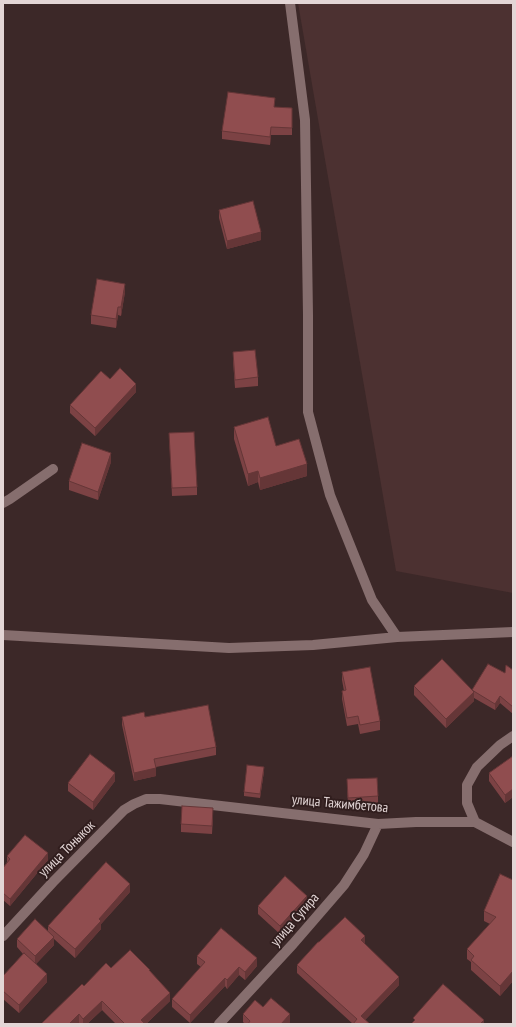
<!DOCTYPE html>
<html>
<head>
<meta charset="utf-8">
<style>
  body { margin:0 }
  #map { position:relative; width:516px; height:1027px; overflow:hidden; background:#3c2828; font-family:"PT Sans Narrow",sans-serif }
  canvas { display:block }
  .frame { position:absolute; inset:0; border:4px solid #e3d6d6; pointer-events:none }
</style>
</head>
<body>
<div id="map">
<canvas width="516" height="1027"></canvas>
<div class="frame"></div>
</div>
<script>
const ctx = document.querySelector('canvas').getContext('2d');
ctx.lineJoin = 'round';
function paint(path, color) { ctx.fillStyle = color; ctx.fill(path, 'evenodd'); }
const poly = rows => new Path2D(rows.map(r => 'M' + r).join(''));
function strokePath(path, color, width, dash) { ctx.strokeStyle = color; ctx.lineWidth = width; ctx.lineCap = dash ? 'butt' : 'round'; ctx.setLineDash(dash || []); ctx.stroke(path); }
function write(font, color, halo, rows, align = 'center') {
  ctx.font = font + ' "PT Sans Narrow",sans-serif'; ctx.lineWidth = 4; ctx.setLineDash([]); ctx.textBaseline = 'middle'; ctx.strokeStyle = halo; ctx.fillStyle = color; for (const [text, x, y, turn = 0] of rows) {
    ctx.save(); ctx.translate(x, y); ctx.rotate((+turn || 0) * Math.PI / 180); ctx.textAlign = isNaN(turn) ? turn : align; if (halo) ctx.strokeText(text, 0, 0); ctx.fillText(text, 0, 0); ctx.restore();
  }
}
paint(poly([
  [298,3,513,3,513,593,396,571]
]), '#4c3131');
strokePath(poly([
  [290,3,305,120,308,315,308,412,330,495,372,600,397,637],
  [3,503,10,499,53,469],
  [3,635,229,648,313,645,397,637,513,632],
  [475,822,467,803,467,785,477,767,500,745,513,736],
  [3,936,53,882,124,810,134,804,146,799,160,799,378,824,416,822,475,822,513,842],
  [219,1024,293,944,344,885,364,854,378,824]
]), '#866e6e', 10);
paint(poly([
  [275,107,292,108,292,135,271,135,270,145,222,139,222,131],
  [219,210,261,240,227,249,219,218],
  [125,292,121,316,118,315,116,328,91,324,91,315],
  [233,352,258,377,258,386,235,388,233,360],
  [110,379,136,392,95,436,70,413,70,405],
  [234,427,276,446,307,476,260,490,258,482,248,486,234,439],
  [169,433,197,487,197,495,172,496],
  [111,462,98,500,69,490,69,481],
  [513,670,513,714,500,703,495,710,474,698,474,701,446,728,414,695,414,686,472,691,505,673],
  [342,672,380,721,380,730,360,734,358,724,347,726,342,699,342,691,344,691,342,680],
  [122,717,145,717,216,747,216,755,156,767,156,776,134,781,122,725],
  [513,756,513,797,505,803,489,781,489,773],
  [264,771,260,798,244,796,244,792],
  [347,779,378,796,378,805,348,806],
  [115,781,93,810,68,791,68,783],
  [213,816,212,834,181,832,181,824],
  [7,856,48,860,10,906,3,900,3,868,7,862],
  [513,880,513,981,500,996,471,970,471,962,467,959,467,949,490,924,484,921,484,911],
  [130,892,101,924,101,929,75,958,54,939,54,945,36,964,47,982,19,1013,3,999,3,976,23,954,17,947,17,939,48,932,48,926],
  [307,904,280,934,258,914,258,906],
  [319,942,365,944,399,985,365,1020,353,1024,297,973,297,965],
  [197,956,257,966,245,980,239,975,227,989,225,986,190,1023,172,1007,172,999,201,967,197,964],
  [111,968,150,971,170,1001,146,1024,116,1024,102,1010,87,1024,80,1024,79,1023,41,1024,84,986],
  [263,1007,290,1022,288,1024,245,1024,243,1022,243,1014]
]), '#7c4244');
paint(poly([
  [271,127,271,135,270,145,270,137],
  [261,232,261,240,227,249,227,241],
  [125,284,125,292,121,316,121,307],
  [118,307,118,315,116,328,116,319],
  [136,384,136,392,95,436,95,428],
  [111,453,111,462,98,500,98,492],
  [307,464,307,476,260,490,260,478],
  [258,471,258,482,248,486,248,474],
  [474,692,474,701,446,728,446,719],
  [500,696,500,703,495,710,495,704],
  [264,767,264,771,260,798,260,794],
  [156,768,156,776,134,781,134,773],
  [115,773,115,781,93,810,93,802],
  [513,789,513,797,505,803,505,795],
  [48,853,48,860,10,906,10,899],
  [130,884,130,892,101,924,101,929,75,958,75,949,99,919],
  [307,896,307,904,280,934,280,926],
  [365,936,365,944,361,940],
  [54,937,54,945,35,965,35,956],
  [257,958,257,966,245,980,245,972],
  [239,967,239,975,227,989,227,980],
  [513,971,513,981,500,996,500,986],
  [47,974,47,982,19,1013,19,1005],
  [399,977,399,985,361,1024,361,1016],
  [225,978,225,986,190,1023,190,1015],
  [170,993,170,1001,146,1024,141,1024,141,1020],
  [102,1001,102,1010,87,1024,83,1024,83,1019],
  [79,1014,79,1023,78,1024,69,1024],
  [290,1014,290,1022,288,1024,281,1024],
  [484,1020,484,1024,480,1024]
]), '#653637');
const building = poly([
  [228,92,275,98,274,107,292,108,292,128,271,127,270,137,222,131,228,92],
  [253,201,261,232,227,241,219,210,253,201],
  [97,279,125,284,121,307,118,307,116,319,91,315,97,279],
  [255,350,258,377,235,380,233,352,255,350],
  [120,368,136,384,95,428,70,405,101,371,110,379,120,368],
  [268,417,276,446,299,439,307,464,260,478,258,471,248,474,234,427,268,417],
  [194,432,197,487,172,488,169,433,194,432],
  [82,443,111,453,98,492,69,481,82,443],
  [442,659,474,692,446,719,414,686,442,659],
  [488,664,505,673,506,665,513,670,513,707,500,696,495,704,472,690,488,664],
  [370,667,380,721,360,725,358,716,347,718,342,691,346,690,342,672,370,667],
  [208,705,216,747,154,759,156,768,134,773,122,717,144,712,145,717,208,705],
  [90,754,115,773,93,802,68,783,90,754],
  [513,756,513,789,505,795,489,773,513,756],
  [247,765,264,767,260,794,244,792,247,765],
  [377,778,378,796,348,798,347,779,377,778],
  [182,806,213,808,212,826,181,824,182,806],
  [25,835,48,853,10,899,3,893,3,868,10,859,7,856,25,835],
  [106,862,130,884,99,919,101,921,75,949,48,926,106,862],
  [500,874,513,880,513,971,500,986,471,960,474,956,467,949,496,917,484,911,500,874],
  [285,876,307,896,280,926,258,906,285,876],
  [345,917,365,936,361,940,399,977,361,1016,370,1024,353,1024,357,1019,297,965,318,942,319,942,345,917],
  [35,919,54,937,35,956,17,939,35,919],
  [221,928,257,958,245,972,239,967,227,980,225,978,190,1015,172,999,205,962,197,956,221,928],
  [130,950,150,970,149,970,170,993,141,1020,145,1024,125,1024,102,1001,83,1019,79,1014,69,1024,41,1024,82,984,84,986,106,963,111,968,130,950],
  [24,953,47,974,19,1005,3,991,3,976,24,953],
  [443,984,484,1020,480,1024,411,1024,415,1020,413,1018,443,984],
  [271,998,290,1014,281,1024,248,1024,250,1021,243,1014,255,1000,263,1007,271,998]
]);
paint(building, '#904d4f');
strokePath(building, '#653637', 1);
write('14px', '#e3d6d6', '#311e1e', [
  ["улица Тажимбетова",340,804,5],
  ["улица Тоныкок",67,849,-45],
  ["улица Сугира",295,920,-49]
]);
</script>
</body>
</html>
